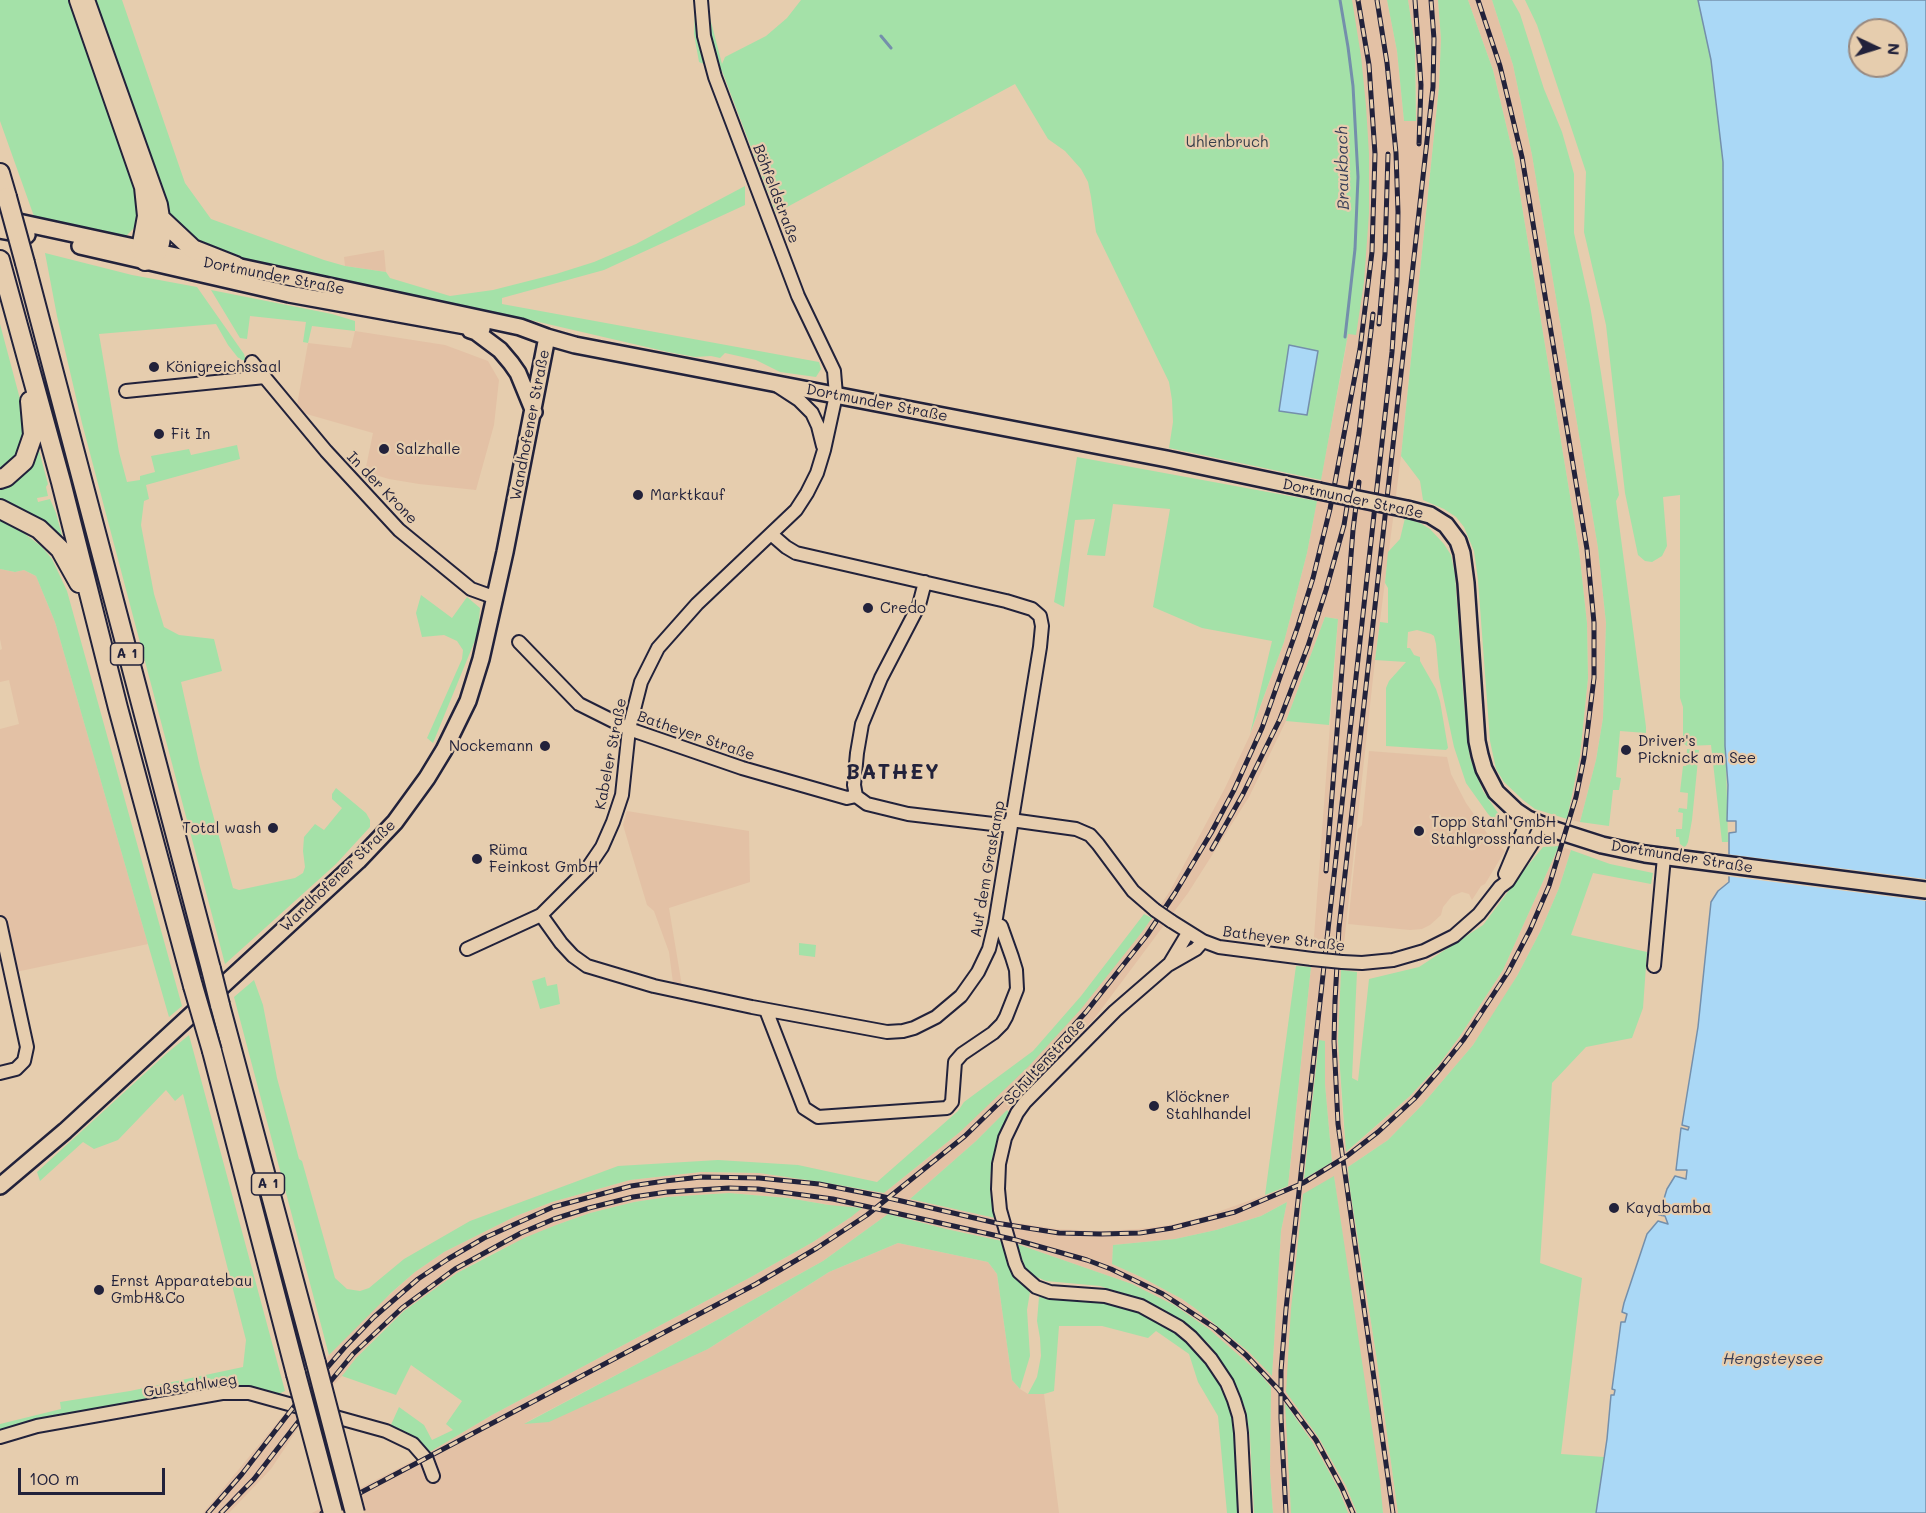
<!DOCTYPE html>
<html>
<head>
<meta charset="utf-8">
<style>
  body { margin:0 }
  #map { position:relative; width:1926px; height:1513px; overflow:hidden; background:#e6cdae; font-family:Mali,sans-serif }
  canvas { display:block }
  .north { position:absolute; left:1848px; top:18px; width:60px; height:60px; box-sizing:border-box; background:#e6cdae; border:2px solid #988980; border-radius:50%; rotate:94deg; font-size:16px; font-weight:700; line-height:24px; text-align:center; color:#22223b }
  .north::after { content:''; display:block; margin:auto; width:21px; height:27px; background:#22223b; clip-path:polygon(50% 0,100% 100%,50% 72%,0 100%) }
  .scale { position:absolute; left:18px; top:1468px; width:147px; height:27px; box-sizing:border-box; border:3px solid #22223b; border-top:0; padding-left:8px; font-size:18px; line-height:21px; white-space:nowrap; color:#22223b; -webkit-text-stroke:4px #e6cdae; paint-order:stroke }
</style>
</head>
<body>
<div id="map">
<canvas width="1926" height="1513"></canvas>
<div class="north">N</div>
<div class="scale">100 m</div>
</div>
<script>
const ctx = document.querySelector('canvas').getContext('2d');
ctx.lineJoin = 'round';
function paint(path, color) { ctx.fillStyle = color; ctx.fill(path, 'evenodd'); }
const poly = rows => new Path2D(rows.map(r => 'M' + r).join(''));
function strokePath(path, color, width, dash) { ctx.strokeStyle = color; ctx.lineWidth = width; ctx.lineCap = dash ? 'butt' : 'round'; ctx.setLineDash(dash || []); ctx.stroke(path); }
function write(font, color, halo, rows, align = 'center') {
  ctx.font = font + ' Mali,sans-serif'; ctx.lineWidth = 4.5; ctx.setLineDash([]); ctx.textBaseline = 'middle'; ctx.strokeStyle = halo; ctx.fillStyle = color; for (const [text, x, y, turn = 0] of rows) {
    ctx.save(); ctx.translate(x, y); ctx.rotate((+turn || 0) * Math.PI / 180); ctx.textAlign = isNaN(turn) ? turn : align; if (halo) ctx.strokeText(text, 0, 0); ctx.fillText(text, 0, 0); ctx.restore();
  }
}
paint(poly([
  [1347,0,1387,0,1397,51,1404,121,1416,120,1417,102,1415,45,1408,0,1438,0,1441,39,1439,87,1401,456,1375,660,1343,953,1313,950,1338,619,1325,617,1286,721,1249,797,1188,893,1094,1019,1041,1077,976,1141,910,1199,995,1218,1002,1241,946,1229,888,1214,823,1261,654,1355,525,1423,708,1349,829,1272,898,1243,988,1262,997,1274,1012,1380,1020,1389,1028,1394,1044,1394,1059,1513,357,1513,368,1504,350,1513,312,1513,428,1453,492,1415,751,1277,813,1242,851,1217,829,1205,788,1198,729,1193,667,1197,634,1202,590,1213,556,1225,490,1254,457,1273,404,1311,383,1330,356,1358,342,1376,315,1404,296,1399,329,1355,369,1313,415,1272,444,1252,516,1216,552,1202,630,1180,701,1172,759,1173,821,1182,884,1193,960,1132,1142,932,1170,891,1225,788,1250,735,1284,642,1307,553,1346,347,1356,272],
  [1468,0,1492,0,1513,65,1532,155,1598,548,1606,623,1603,718,1596,760,1580,822,1567,819,1580,756,1588,678,1587,623,1579,550,1514,158,1493,70],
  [384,250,386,272,345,266,344,257],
  [355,331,445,345,488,361,499,380,494,425,476,490,419,484,389,479,365,472,373,433,296,411,308,343,351,348],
  [0,569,15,572,24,570,36,576,55,622,148,944,11,973,0,923,0,729,19,724,9,680,0,682,0,650,2,649,0,639],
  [1369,751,1447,757,1451,774,1466,803,1487,833,1505,851,1485,884,1481,886,1472,900,1469,894,1462,892,1452,896,1443,907,1441,915,1430,925,1422,929,1410,930,1348,924,1358,829,1362,825],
  [627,811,749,831,750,882,669,908,682,986,673,983,669,952,654,911,647,905,623,825],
  [1559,846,1571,850,1559,888,1541,930,1517,976,1496,1011,1473,1045,1422,1105,1388,1140,1348,1167,1350,1189,1376,1354,1398,1513,1383,1513,1334,1177,1307,1419,1319,1438,1346,1486,1357,1513,1348,1513,1339,1490,1313,1443,1286,1404,1291,1513,1273,1513,1270,1472,1271,1387,1260,1374,1209,1329,1174,1305,1132,1284,1017,1244,1011,1222,1058,1229,1101,1231,1138,1229,1170,1225,1206,1216,1288,1187,1311,967,1341,970,1338,1041,1343,1124,1347,1152,1410,1096,1437,1067,1460,1036,1503,970],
  [1319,1041,1325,1041,1325,1084,1332,1161,1304,1178],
  [1287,1202,1281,1231,1272,1375,1249,1352,1196,1309,1182,1299,1141,1277,1112,1264,1113,1245,1175,1239,1216,1230,1261,1216],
  [289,1408,308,1413,271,1469,229,1513,203,1513]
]), '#e3c1a5');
paint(poly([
  [0,0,76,0,137,185,141,208,136,226,126,236,119,238,36,222,0,121],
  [88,0,122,0,185,183,211,219,324,260,345,266,386,272,390,278,450,296,493,290,556,274,594,262,636,244,745,186,745,205,604,270,502,298,502,304,819,362,821,369,816,377,780,372,756,360,725,353,720,358,711,356,695,357,668,352,526,319,506,318,376,286,338,281,305,274,208,250,167,215],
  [801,0,1352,0,1361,56,1366,106,1369,154,1369,213,1364,282,1356,335,1348,334,1321,480,1169,448,1173,422,1172,400,1169,382,1096,232,1091,197,1088,182,1081,169,1065,151,1048,139,1015,84,776,213,722,71,699,62,694,34,695,6,709,14,722,64,725,57,766,36,787,18],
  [1387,0,1408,0,1415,45,1416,121,1404,121,1397,51],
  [1438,0,1468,0,1493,70,1514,158,1579,550,1587,623,1588,678,1580,756,1567,819,1535,809,1523,800,1504,782,1496,769,1490,741,1478,580,1474,551,1464,527,1456,517,1444,509,1423,500,1420,481,1401,456,1439,87,1441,39],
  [1492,0,1512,0,1520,14,1544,89,1562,132,1574,174,1574,233,1590,305,1601,373,1619,495,1616,501,1646,727,1646,733,1620,731,1616,777,1621,778,1619,790,1613,790,1609,826,1580,822,1596,760,1603,718,1606,623,1598,548,1532,155,1513,65],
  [1525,0,1698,0,1705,24,1711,60,1723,162,1725,715,1728,842,1722,842,1711,745,1687,746,1683,743,1683,707,1680,698,1680,495,1663,497,1667,546,1662,556,1652,562,1645,561,1638,555,1625,493,1606,325,1584,232,1586,172,1537,25],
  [45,253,132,275,197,287,244,354,246,361,239,359,228,345,216,324,99,334,119,452,127,482,140,480,140,476,155,472,151,456,189,449,191,455,237,445,240,459,146,485,149,499,144,501,141,525,154,594,164,627,179,635,214,639,222,671,181,682,200,767,233,888,239,890,295,878,303,873,305,867,303,851,304,837,315,824,324,830,342,808,332,799,332,794,336,788,366,813,370,820,370,827,336,864,225,964,82,423,57,316],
  [211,290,332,314,355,321,355,331,312,326,308,343,303,342,306,322,250,316,247,339,240,338],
  [0,324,20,399,24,425,20,452,0,473],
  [38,447,48,484,46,487,48,496,37,498,38,502,50,499,56,513,64,543,0,504,0,485],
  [1077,457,1317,501,1307,553,1284,642,1250,734,1272,641,1202,628,1153,607,1170,509,1113,504,1105,556,1087,555,1095,519,1075,520,1064,607,1054,602],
  [1405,518,1420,523,1430,529,1444,544,1451,555,1455,575,1464,704,1470,758,1483,791,1498,813,1509,825,1507,825,1494,820,1488,814,1466,783,1454,747,1439,677,1436,644,1434,636,1431,634,1417,630,1408,632,1407,648,1410,648,1414,655,1420,657,1420,661,1436,689,1440,701,1448,748,1446,750,1386,746,1386,688,1389,681,1406,662,1375,660,1380,622,1388,623,1388,588,1385,583,1388,552,1400,539],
  [0,519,20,530,42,547,52,559,67,591,182,1006,169,1017,55,622,36,576,24,570,15,572,0,569],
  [421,595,452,618,467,597,480,608,478,633,433,743,427,738,462,659,463,650,457,641,444,635,422,637,416,613],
  [1325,617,1338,619,1329,725,1286,721],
  [1687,749,1699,750,1692,820,1688,842,1686,846,1684,847,1680,844,1679,837,1676,837,1676,829,1682,829,1683,813,1678,812,1679,808,1687,809,1688,793,1680,792,1683,766,1686,766],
  [1559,846,1503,970,1460,1036,1437,1067,1410,1096,1346,1152,1338,1041,1341,970,1357,972,1352,1078,1358,1081,1369,979,1419,967,1483,925,1525,869,1543,847],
  [1571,850,1610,864,1653,873,1651,884,1593,873,1571,935,1647,952,1643,1008,1632,1038,1586,1047,1552,1083,1540,1263,1582,1278,1561,1454,1604,1457,1596,1513,1398,1513,1376,1354,1350,1189,1348,1167,1388,1140,1422,1105,1473,1045,1517,976,1541,930,1559,888],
  [1144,914,1152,918,1142,932,1081,1009,1029,1066,960,1132,884,1193,821,1182,759,1173,701,1172,630,1180,584,1193,552,1202,516,1216,444,1252,415,1272,392,1292,329,1355,234,997,254,980,263,1005,277,1078,299,1159,302,1161,335,1278,347,1289,360,1291,369,1288,404,1259,470,1221,618,1166,718,1160,798,1165,877,1182,958,1111,964,1102,1033,1051,1081,996],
  [799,943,816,945,815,957,799,955],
  [1296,966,1311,967,1288,1186,1265,1195],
  [545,977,547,986,557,984,560,1004,540,1009,532,981],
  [189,1035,285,1391,276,1395,242,1388,0,1431,0,1424,61,1409,60,1402,130,1391,243,1367,246,1340,183,1094,175,1101,166,1090,118,1140,94,1149,83,1142,40,1181,37,1172,166,1054],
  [1319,1040,1325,1041,1325,1084,1332,1162,1304,1179],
  [1007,1110,1009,1112,999,1134,992,1160,990,1180,991,1200,995,1218,910,1199,976,1141],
  [1334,1176,1380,1481,1383,1513,1357,1513,1346,1486,1319,1438,1286,1392,1291,1309,1303,1194],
  [729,1193,788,1198,829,1205,862,1208,851,1217,813,1242,751,1277,492,1415,428,1453,390,1427,399,1407,424,1425,432,1440,453,1430,446,1424,462,1401,411,1365,396,1395,342,1376,356,1358,404,1311,457,1273,524,1238,556,1225,590,1213,634,1202,667,1197],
  [1287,1202,1281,1231,1272,1376,1249,1352,1196,1309,1182,1299,1141,1277,1112,1264,1113,1245,1175,1239,1216,1230,1261,1216],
  [888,1214,946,1229,1002,1241,1007,1262,1014,1274,1030,1292,1027,1310,1030,1356,1020,1389,1012,1380,997,1274,988,1262,898,1243,829,1272,708,1349,549,1422,524,1424,654,1355,823,1261],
  [1017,1244,1132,1284,1174,1305,1209,1329,1260,1374,1271,1387,1270,1472,1273,1513,1254,1513,1250,1437,1246,1411,1237,1386,1226,1368,1209,1344,1187,1324,1161,1308,1137,1298,1100,1286,1046,1281,1032,1275,1025,1267],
  [1039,1297,1105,1302,1137,1311,1175,1331,1200,1352,1222,1385,1234,1418,1237,1436,1240,1513,1227,1513,1218,1416,1198,1382,1189,1354,1156,1331,1148,1338,1102,1326,1059,1326,1054,1391,1044,1394,1028,1394,1037,1377,1041,1356,1040,1338,1037,1321],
  [1285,1403,1313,1443,1339,1490,1348,1513,1291,1513]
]), '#a4e1a8');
const water = poly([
  [1698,0,1926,0,1926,1513,1596,1513,1607,1439,1611,1395,1614,1395,1615,1390,1612,1389,1621,1322,1625,1322,1627,1314,1622,1312,1624,1303,1647,1234,1658,1221,1668,1224,1665,1216,1659,1215,1667,1189,1675,1176,1686,1179,1687,1170,1676,1170,1681,1128,1688,1130,1689,1127,1682,1125,1698,1027,1711,902,1718,891,1729,882,1729,833,1736,832,1736,821,1727,821,1728,785,1725,746,1723,162,1711,60,1698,0],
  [1860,30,1896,30,1896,66,1860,66,1860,30],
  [1289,345,1318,351,1307,415,1279,411,1289,345]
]);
paint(water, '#aad8f6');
strokePath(water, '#748fab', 1.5);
paint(poly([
  [1726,854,1926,879,1926,901,1726,876]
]), '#e6cdae');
strokePath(poly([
  [1340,0,1348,47,1353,86,1358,177,1355,249,1345,337],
  [881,36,891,48]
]), '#748fab', 3);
const minor = poly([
  [252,362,326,451,399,530,471,589,496,598],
  [776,385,799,400,812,413,818,426,823,446],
  [126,391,265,377],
  [519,642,579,704,629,729,742,768,847,798,856,796,867,804,908,814,1010,826],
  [856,796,854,785,857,753,862,724,881,678,919,605,925,582],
  [1011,820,1076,829,1090,835,1098,844,1133,891,1155,910],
  [1505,874,1528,819],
  [541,915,561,943,573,956,587,966,654,986,752,1007,887,1032,903,1031,914,1028,936,1017,961,996,978,972,989,949,995,924,1040,647,1042,626,1040,616,1032,609,1006,601,796,553,786,547,771,534],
  [1171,921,1203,941,1219,947,1312,959],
  [0,923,27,1047,24,1061,16,1069,0,1073],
  [1203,941,1196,949,1168,965,1115,1011,1025,1102,1017,1113,1005,1138,999,1164,998,1189,1000,1210,1015,1263,1019,1272,1036,1287,1050,1292,1105,1296,1141,1306,1179,1327,1191,1337,1211,1359,1227,1383,1234,1400,1239,1416,1241,1433,1245,1513],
  [467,949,541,915,587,869,602,847,613,822,622,795,629,729,641,682,658,648,697,604,796,510,807,493,817,473,824,450,836,395,834,371,798,296,715,77,704,36,701,0],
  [1342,962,1362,963,1393,960,1424,951,1454,936,1479,914,1500,887,1508,881,1533,842,1541,825],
  [1170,963,1188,933],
  [1654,966,1664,857],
  [766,1010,804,1108,818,1117,947,1108,952,1102,955,1062,962,1054,993,1033,1002,1024,1006,1017,1017,989,1016,970,1012,957,1001,926,995,924],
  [0,1437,37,1426,222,1393,249,1393,386,1431,413,1444,427,1460,433,1476]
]);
const major = poly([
  [0,218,157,252,214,264,236,266,520,327,547,337,575,345,1167,459,1319,491],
  [0,230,27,235],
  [80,246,289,294,482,329],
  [470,330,476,332,500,350,511,363,518,373,534,412],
  [1407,509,1430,515,1446,525,1458,541,1462,553,1466,583,1477,741,1480,755,1484,769,1496,792,1516,811,1528,819,1552,829,1602,845,1645,854,1926,890],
  [0,1186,65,1131,358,861,395,822,427,778,444,750,468,701,481,659,505,552,547,337]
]);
const highway = poly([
  [79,0,144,187,147,216,141,249,145,261,157,252,160,243,162,231,158,205,85,0],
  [0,173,7,197],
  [161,219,193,249,236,266],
  [0,260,61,482,118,708,193,986],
  [25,263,211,969],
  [0,479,6,477,24,461,33,435,30,401],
  [0,509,39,529,60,549,79,583],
  [220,1005,316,1363],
  [212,1051,296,1374]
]);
strokePath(minor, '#22223b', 16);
strokePath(major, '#22223b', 20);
strokePath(highway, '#22223b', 22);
strokePath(minor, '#e6cdae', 12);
strokePath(major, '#e6cdae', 15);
strokePath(highway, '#e6cdae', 18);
const rail = poly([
  [1415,0,1421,85,1419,144],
  [1379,324,1385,254,1388,154],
  [1212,849,1243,794,1280,719,1308,646,1326,590,1344,525,1359,433,1373,314],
  [1326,871,1353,530,1359,482],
  [208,1513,242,1474,299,1400,345,1347,374,1317,418,1279,448,1259,484,1238,553,1207,631,1186,665,1181,701,1177,759,1178,819,1184,880,1196,996,1223,1059,1233,1101,1234,1140,1233,1172,1228,1235,1212,1303,1183,1347,1156,1378,1132,1414,1099,1440,1069,1464,1039,1508,972,1530,930,1549,886,1576,797,1584,758,1594,678,1594,623,1587,549,1522,157,1500,66,1478,0],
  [221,1513,254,1479,312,1404,353,1354,402,1308,455,1269,521,1233,554,1219,589,1208,633,1197,667,1192,729,1188,758,1189,833,1199,1016,1240,1087,1260,1111,1269,1163,1294,1215,1328,1246,1355,1278,1389,1316,1440,1342,1488,1353,1513],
  [322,1513,756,1284,817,1248,867,1215,965,1136,1033,1070,1086,1012,1147,935,1175,893,1211,833,1234,790,1262,728,1298,626,1313,578,1330,509,1360,349,1372,252,1375,154,1369,65,1358,0],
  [1286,1513,1281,1418,1281,1371,1286,1309,1392,352,1397,280,1398,212,1396,153,1387,63,1377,0],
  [1393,1513,1338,1124,1334,1041,1335,1001,1339,928,1433,87,1434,39,1431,0]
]);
strokePath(rail, '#22223b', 5);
strokePath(rail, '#e6cdae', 3, [9]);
const minorBridge = poly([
  [1155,910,1171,921],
  [1312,959,1342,962]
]);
const majorBridge = poly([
  [1319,491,1407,509]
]);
const highwayBridge = poly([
  [7,197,25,263],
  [211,969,220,1005],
  [193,986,212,1051],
  [316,1363,355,1513],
  [296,1374,333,1513]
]);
strokePath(minorBridge, '#22223b', 16, []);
strokePath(majorBridge, '#22223b', 20, []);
strokePath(highwayBridge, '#22223b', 22, []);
strokePath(minorBridge, '#e6cdae', 12);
strokePath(majorBridge, '#e6cdae', 15);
strokePath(highwayBridge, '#e6cdae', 18);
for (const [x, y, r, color] of [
  [154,367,6,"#22223b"],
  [159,434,6,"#22223b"],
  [384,449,6,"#22223b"],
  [638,495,6,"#22223b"],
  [868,608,6,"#22223b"],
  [545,746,6,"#22223b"],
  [1626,750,6,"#22223b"],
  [273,828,6,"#22223b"],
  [1419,831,6,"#22223b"],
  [477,859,6,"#22223b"],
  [1154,1106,6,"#22223b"],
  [1614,1208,6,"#22223b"],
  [99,1290,6,"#22223b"]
]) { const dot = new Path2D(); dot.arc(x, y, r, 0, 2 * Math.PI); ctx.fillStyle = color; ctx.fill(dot); strokePath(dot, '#e6cdae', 2); }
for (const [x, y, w] of [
  [127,654,33],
  [268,1184,33]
]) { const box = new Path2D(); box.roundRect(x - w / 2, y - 11, w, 22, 4.5); ctx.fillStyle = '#e6cdae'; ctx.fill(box); strokePath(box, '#22223b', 1.5); }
write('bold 14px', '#22223b', null, [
  ["A 1",127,654],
  ["A 1",268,1184]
]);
write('15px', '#363f4b', '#e6cdae', [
  ["Uhlenbruch",1227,142]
]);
write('15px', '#22223b', '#e6cdae', [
  ["Böhfeldstraße",776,194,69],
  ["Dortmunder Straße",274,276,11],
  ["Dortmunder Straße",877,403,11],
  ["Wandhofener Straße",530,425,-79],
  ["In der Krone",382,488,46],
  ["Dortmunder Straße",1353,499,12],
  ["Batheyer Straße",696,736,19],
  ["Kabeler Straße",611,754,-79],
  ["Dortmunder Straße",1682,857,9],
  ["Auf dem Graskamp",988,869,-80],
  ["Wandhofener Straße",338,876,-44],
  ["Batheyer Straße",1284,939,7],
  ["Schultenstraße",1045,1062,-47],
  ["Gußstahlweg",190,1386,-8]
]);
write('15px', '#22223b', '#e6cdae', [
  ["Königreichssaal",166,367],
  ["Fit In",171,434],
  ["Salzhalle",396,449],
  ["Marktkauf",650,495],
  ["Credo",880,608],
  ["Driver's",1638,741],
  ["Picknick am See",1638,758],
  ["Nockemann",533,746,"right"],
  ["Topp Stahl GmbH",1431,822],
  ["Stahlgrosshandel",1431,839],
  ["Total wash",261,828,"right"],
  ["Rüma",489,850],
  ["Feinkost GmbH",489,867],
  ["Klöckner",1166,1097],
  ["Stahlhandel",1166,1114],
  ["Kayabamba",1626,1208],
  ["Ernst Apparatebau",111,1281],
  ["GmbH&Co",111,1298]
], 'left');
write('italic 16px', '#363d57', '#e6cdae', [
  ["Braukbach",1343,168,-91],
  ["Hengsteysee",1773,1359]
]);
ctx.letterSpacing = '1.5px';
write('bold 21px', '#22223b', '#e6cdae', [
  ["BATHEY",893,773]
]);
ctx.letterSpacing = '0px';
</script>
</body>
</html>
